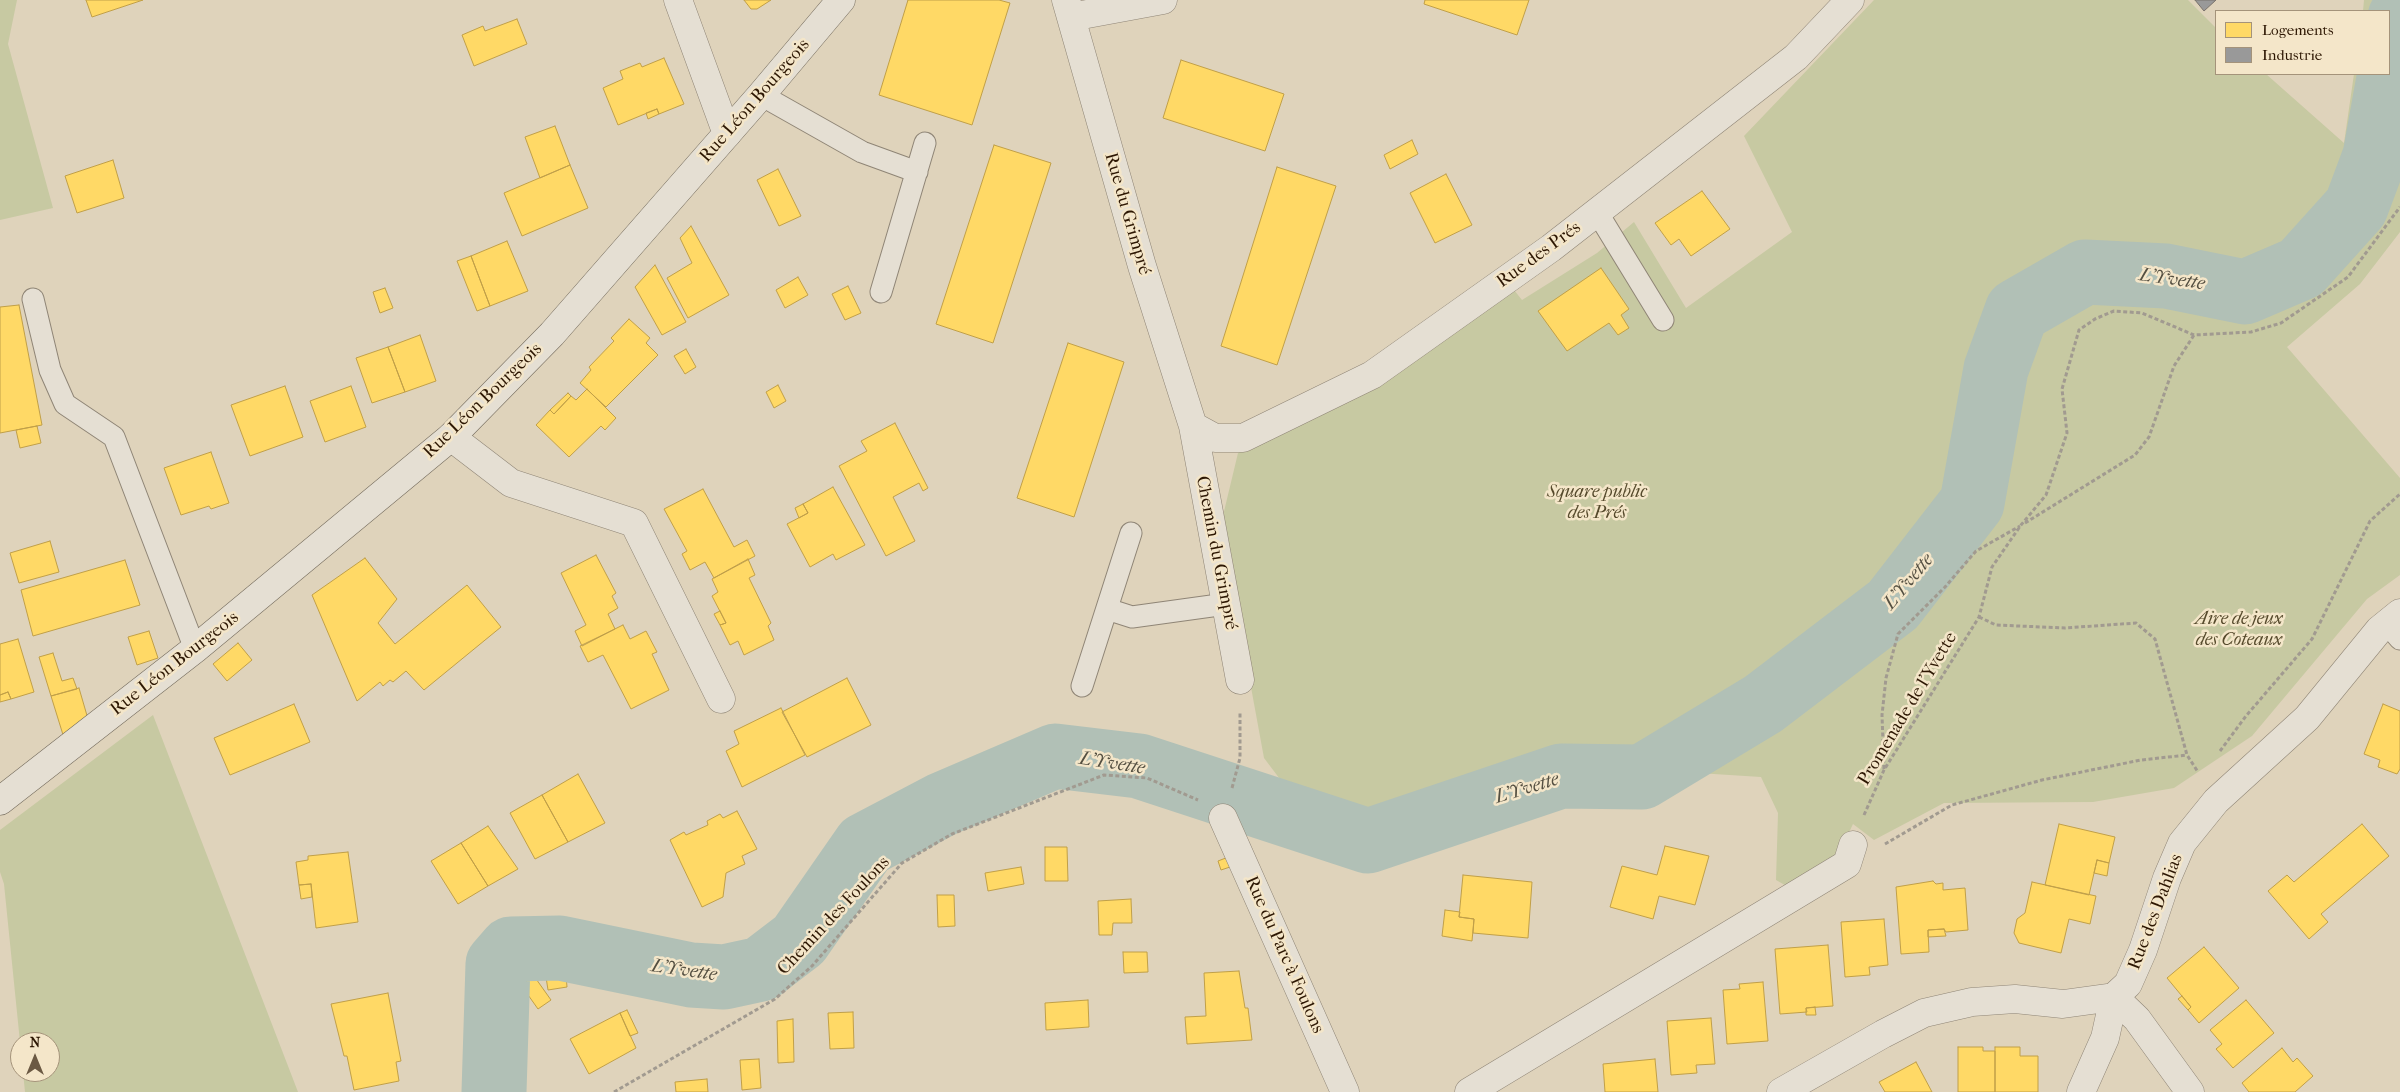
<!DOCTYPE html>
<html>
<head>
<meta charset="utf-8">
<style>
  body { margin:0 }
  #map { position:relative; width:2400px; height:1092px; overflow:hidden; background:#dfd3bb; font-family:"IM FELL French Canon",serif }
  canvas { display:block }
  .legend { position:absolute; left:2215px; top:10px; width:175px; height:65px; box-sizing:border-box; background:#f4e6c9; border:1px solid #a4937a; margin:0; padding:6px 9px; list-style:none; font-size:15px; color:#2d1703 }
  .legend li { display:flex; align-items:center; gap:10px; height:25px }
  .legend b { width:25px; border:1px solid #a4937a }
  .north { position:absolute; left:10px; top:1032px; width:50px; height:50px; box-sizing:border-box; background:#f4e6c9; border:1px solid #a4937a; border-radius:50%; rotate:0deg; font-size:14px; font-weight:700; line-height:20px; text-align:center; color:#2d1703 }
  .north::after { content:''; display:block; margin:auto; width:18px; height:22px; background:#6b5943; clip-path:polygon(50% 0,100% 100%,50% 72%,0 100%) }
</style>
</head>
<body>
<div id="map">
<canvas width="2400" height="1092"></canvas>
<ul class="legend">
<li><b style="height:14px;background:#ffd966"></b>Logements</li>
<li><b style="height:14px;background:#999"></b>Industrie</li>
</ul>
<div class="north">N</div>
</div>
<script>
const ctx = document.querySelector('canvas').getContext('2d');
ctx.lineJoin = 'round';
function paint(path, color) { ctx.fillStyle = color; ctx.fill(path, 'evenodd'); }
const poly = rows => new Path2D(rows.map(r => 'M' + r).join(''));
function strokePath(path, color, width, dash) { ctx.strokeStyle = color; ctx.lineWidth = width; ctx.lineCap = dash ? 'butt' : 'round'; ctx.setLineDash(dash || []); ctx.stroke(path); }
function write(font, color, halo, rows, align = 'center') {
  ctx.font = font + ' "IM FELL French Canon",serif'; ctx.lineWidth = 5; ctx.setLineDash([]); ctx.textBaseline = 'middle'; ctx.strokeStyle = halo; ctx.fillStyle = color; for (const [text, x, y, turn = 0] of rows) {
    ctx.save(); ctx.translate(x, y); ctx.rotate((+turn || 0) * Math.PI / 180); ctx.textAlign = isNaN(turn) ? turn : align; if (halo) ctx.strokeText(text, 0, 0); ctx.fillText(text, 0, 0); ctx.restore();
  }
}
paint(poly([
  [0,0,17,0,8,44,53,208,0,220],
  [1874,0,2188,0,2216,28,2216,74,2266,74,2344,143,2354,74,2389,74,2389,11,2363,11,2364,0,2400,0,2400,232,2360,284,2287,347,2400,478,2400,575,2367,599,2252,736,2174,788,2093,802,1944,803,1874,840,1853,824,1834,864,1790,888,1776,880,1778,813,1761,777,1635,769,1550,768,1367,827,1301,807,1264,758,1221,524,1238,453,1514,290,1522,300,1597,253,1634,222,1686,308,1792,232,1744,136],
  [153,715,298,1092,25,1092,23,1072,50,1072,50,1042,20,1042,4,884,0,872,0,830]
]), '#c7c9a2');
const homes = poly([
  [86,0,143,0,92,17,86,0],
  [744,0,771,0,757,9,751,9,744,0],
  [908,0,999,0,1010,3,972,125,879,95,908,0],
  [1425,0,1529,0,1517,35,1424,4,1425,0],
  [517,19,527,44,474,66,462,35,483,26,485,31,517,19],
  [664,58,684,104,659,114,657,109,618,125,603,88,623,79,620,71,640,63,642,67,664,58],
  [1181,60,1284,94,1265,151,1163,118,1181,60],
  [657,109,659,114,648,119,646,113,657,109],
  [555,126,570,165,540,178,525,137,555,126],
  [1412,140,1418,154,1390,169,1384,155,1412,140],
  [994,145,1051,163,993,343,936,324,994,145],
  [113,160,124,198,77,213,65,176,113,160],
  [570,165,588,208,522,236,504,193,570,165],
  [1277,167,1336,186,1277,365,1221,346,1277,167],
  [778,169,801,216,779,226,757,180,778,169],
  [1446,174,1472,225,1435,243,1410,193,1446,174],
  [1702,191,1730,229,1691,256,1679,239,1671,245,1655,223,1702,191],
  [691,226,729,295,688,318,667,278,692,263,680,238,691,226],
  [507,241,528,291,490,306,471,256,507,241],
  [471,256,490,306,477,311,457,261,471,256],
  [655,265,686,322,662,335,635,287,655,265],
  [1601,268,1629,309,1621,315,1629,328,1618,335,1609,323,1567,351,1538,311,1601,268],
  [798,277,808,295,785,308,776,290,798,277],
  [848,286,861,313,845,320,832,294,848,286],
  [385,288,393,308,380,313,373,292,385,288],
  [19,305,42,425,0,433,0,307,19,305],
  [629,319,650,338,646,343,658,355,606,407,580,383,591,370,589,367,614,341,611,338,629,319],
  [420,335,436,381,405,392,388,347,420,335],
  [1068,343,1124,362,1074,517,1017,498,1068,343],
  [388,347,405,392,372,403,356,358,388,347],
  [686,349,696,367,685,374,674,356,686,349],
  [778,385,786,401,774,408,766,392,778,385],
  [285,386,303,437,250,456,231,405,285,386],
  [351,386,366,427,325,442,310,401,351,386],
  [587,389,616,418,605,430,601,426,569,457,536,425,550,410,554,414,571,396,576,400,587,389],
  [568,393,571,396,554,414,550,410,568,393],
  [895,423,928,488,923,491,919,483,893,497,915,541,886,556,839,466,867,451,861,441,895,423],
  [37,426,41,443,20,448,16,430,37,426],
  [211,452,229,503,211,509,209,506,181,515,164,468,211,452],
  [833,487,865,545,836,560,833,554,810,567,787,524,808,513,803,504,833,487],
  [703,489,734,547,747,540,755,556,714,578,705,562,690,570,682,554,687,551,664,509,703,489],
  [803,504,808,513,799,518,795,508,803,504],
  [50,541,59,572,19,583,10,553,50,541],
  [596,555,616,593,612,596,618,608,608,614,615,629,582,646,575,631,586,625,561,573,596,555],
  [365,558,397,599,378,623,395,644,467,585,501,627,424,690,406,671,393,682,390,680,383,686,380,682,357,701,312,595,365,558],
  [748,559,755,575,749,578,771,623,768,626,774,640,744,655,738,641,730,645,720,625,726,623,712,596,718,592,712,579,748,559],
  [125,560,140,605,33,636,21,590,125,560],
  [720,611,726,623,720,625,714,614,720,611],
  [623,625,630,639,646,631,657,652,652,654,669,690,631,709,603,655,588,662,580,646,623,625],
  [149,631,158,658,137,665,128,637,149,631],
  [18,639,34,692,11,699,8,692,0,695,0,644,18,639],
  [238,643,252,660,227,681,213,664,238,643],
  [53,653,62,681,73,678,77,689,51,696,39,657,53,653],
  [847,678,871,725,807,757,782,712,847,678],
  [79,688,88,719,64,738,51,696,79,688],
  [8,692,11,699,0,702,0,695,8,692],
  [294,704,310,742,230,775,214,738,294,704],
  [2383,704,2400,711,2400,769,2397,774,2378,767,2380,760,2364,754,2383,704],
  [781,708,805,755,742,787,726,751,739,744,734,731,781,708],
  [578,774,605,823,568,842,542,795,578,774],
  [542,795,568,842,535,859,510,813,542,795],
  [737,811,757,849,742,856,745,864,726,873,723,897,702,907,670,840,684,832,686,835,708,825,707,821,720,814,723,818,737,811],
  [2059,824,2115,837,2109,863,2097,860,2089,895,2045,885,2059,824],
  [2362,824,2389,856,2321,914,2328,922,2309,939,2268,891,2287,875,2294,882,2362,824],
  [488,826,518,869,488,886,461,843,488,826],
  [461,843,488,886,458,904,431,861,461,843],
  [1665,846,1709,856,1695,905,1659,896,1653,919,1610,907,1622,866,1657,875,1665,846],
  [1045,847,1067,847,1068,881,1045,881,1045,847],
  [348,852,358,922,316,928,311,884,299,885,296,862,308,860,308,856,348,852],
  [1231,856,1233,866,1221,870,1218,861,1231,856],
  [2097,860,2109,863,2107,876,2094,873,2097,860],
  [1021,867,1024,884,988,891,985,873,1021,867],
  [1463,875,1532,882,1528,938,1473,933,1474,919,1459,917,1463,875],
  [1933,881,1936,884,1943,883,1943,890,1965,888,1968,930,1946,932,1944,929,1928,930,1929,952,1901,954,1896,887,1933,881],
  [2032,882,2096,896,2090,924,2069,919,2061,953,2019,943,2014,933,2017,919,2025,913,2032,882],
  [311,884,312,897,301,899,299,885,311,884],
  [937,895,954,895,955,926,938,927,937,895],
  [1131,899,1132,923,1113,923,1112,935,1099,935,1098,901,1131,899],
  [1445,910,1460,912,1459,917,1474,919,1472,941,1442,936,1445,910],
  [1884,919,1888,965,1869,967,1870,975,1845,977,1841,922,1884,919],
  [1944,929,1946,936,1928,937,1928,930,1944,929],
  [1828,945,1833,1006,1806,1008,1807,1012,1780,1014,1775,949,1828,945],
  [2204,947,2239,988,2199,1023,2188,1010,2191,1007,2167,978,2204,947],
  [1123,952,1147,952,1148,972,1124,973,1123,952],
  [1239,971,1245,1008,1248,1008,1252,1040,1187,1044,1185,1017,1206,1016,1204,973,1239,971],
  [566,975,567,987,548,990,546,977,566,975],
  [534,976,551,1000,538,1009,521,985,534,976],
  [1763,982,1768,1041,1727,1044,1723,990,1740,989,1739,984,1763,982],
  [388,993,401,1061,396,1062,399,1081,354,1090,347,1056,344,1056,331,1004,388,993],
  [2182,996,2191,1007,2188,1010,2178,999,2182,996],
  [1088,1000,1089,1027,1046,1030,1045,1003,1088,1000],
  [2246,1000,2274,1033,2233,1068,2216,1049,2222,1044,2210,1030,2246,1000],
  [1815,1007,1816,1015,1806,1015,1806,1008,1815,1007],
  [627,1010,638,1033,630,1036,620,1013,627,1010],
  [853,1012,854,1048,830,1049,828,1013,853,1012],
  [620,1013,636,1048,589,1074,570,1039,620,1013],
  [1711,1018,1715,1064,1696,1065,1697,1073,1671,1075,1667,1021,1711,1018],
  [793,1019,794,1062,778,1063,777,1021,793,1019],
  [1958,1047,1983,1047,1983,1051,1995,1051,1995,1092,1958,1092,1958,1047],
  [1995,1047,2020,1047,2020,1056,2038,1056,2038,1092,1995,1092,1995,1047],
  [2282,1048,2293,1062,2297,1058,2313,1076,2295,1092,2249,1092,2242,1083,2282,1048],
  [759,1059,761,1088,742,1090,740,1060,759,1059],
  [1655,1059,1658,1092,1605,1092,1603,1064,1655,1059],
  [1916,1062,1932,1092,1885,1092,1879,1082,1916,1062],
  [707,1079,708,1092,676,1092,675,1082,707,1079]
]);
paint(homes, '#ffd966');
strokePath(homes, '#c09f48', 1);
const industry = poly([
  [2195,0,2216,0,2204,11,2195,0]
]);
paint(industry, '#999');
strokePath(industry, '#79726c', 1);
strokePath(poly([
  [494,1092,498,964,511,949,560,948,691,975,724,977,761,969,799,940,865,845,943,804,1055,756,1139,766,1368,841,1561,776,1642,777,1763,704,1893,605,1972,503,1996,369,2017,311,2085,272,2166,276,2245,292,2301,268,2356,207,2375,156,2400,17]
]), '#b1c0b6', 65);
const lane = poly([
  [761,95,862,152,917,172],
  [1597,212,1663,320],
  [881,292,925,143],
  [33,299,50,370,65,404,114,437,195,649],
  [1107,609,1132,617,1226,604],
  [2387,624,2400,639],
  [1082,686,1131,533]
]);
const street = poly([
  [678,0,727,134],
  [1066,0,1142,266,1193,426,1240,680],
  [1071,17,1163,0],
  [1193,426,1215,438,1243,438,1372,375,1551,248,1796,57,1850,0],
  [451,437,511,483,634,523,721,699],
  [1223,818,1345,1092],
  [2114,997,2137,1019,2190,1092],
  [1469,1092,1847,864,1853,845],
  [1781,1092,1883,1034,1924,1013,1972,1002,2015,999,2063,1004,2114,997,2128,984,2143,950,2167,878,2182,843,2216,801,2307,718,2379,630,2400,613],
  [2081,1092,2105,1038,2114,997]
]);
const secondary = poly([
  [0,801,195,649,451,437,552,334,761,95,841,0]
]);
strokePath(lane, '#8f8576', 23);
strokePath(street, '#8f8576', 29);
strokePath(secondary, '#756c5e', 29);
strokePath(poly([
  [2025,523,2135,455,2149,437,2174,366,2194,335],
  [1979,617,1996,625,2065,628,2136,623,2155,639,2187,755,2198,772],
  [2220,751,2246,716,2312,639,2370,521,2400,494],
  [1884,769,1882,715,1886,678,1898,634,1945,587,1976,551,2020,526],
  [1232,788,1240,758,1240,713],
  [1864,815,1884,770,1979,617,1992,567,2021,525,2046,495,2067,433,2062,389,2079,330,2095,319,2114,311,2142,313,2194,335,2251,332,2281,323,2348,277,2400,207],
  [1885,844,1952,805,2042,780,2141,760,2187,755],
  [614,1092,775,999,812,966,902,863,952,834,1104,775,1147,778,1198,800]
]), '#a19a90', 3, [4, 2.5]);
strokePath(lane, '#e5dfd3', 21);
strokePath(street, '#e5dfd3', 28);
strokePath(secondary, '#e5dfd3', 28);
write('18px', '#2d1703', '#f4e6c9', [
  ["Rue Léon Bourgeois",755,101,-49],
  ["Rue du Grimpré",1127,214,74],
  ["Rue des Prés",1539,255,-36],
  ["Rue Léon Bourgeois",483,401,-44],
  ["Chemin du Grimpré",1216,553,79],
  ["Rue Léon Bourgeois",175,664,-38],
  ["Promenade de l'Yvette",1908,709,-59],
  ["Rue des Dahlias",2156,912,-69],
  ["Chemin des Foulons",834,916,-47],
  ["Rue du Parc à Foulons",1284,955,66]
]);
write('italic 18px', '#564a2c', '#f4e6c9', [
  ["Square public",1597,493],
  ["des Prés",1597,514],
  ["Aire de jeux",2239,620],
  ["des Coteaux",2239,641]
]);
write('italic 19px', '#544f41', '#f4e6c9', [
  ["L'Yvette",2172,280,8],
  ["L'Yvette",1909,582,-50],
  ["L'Yvette",1112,764,9],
  ["L'Yvette",1527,789,-17],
  ["L'Yvette",684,971,8]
]);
</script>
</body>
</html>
